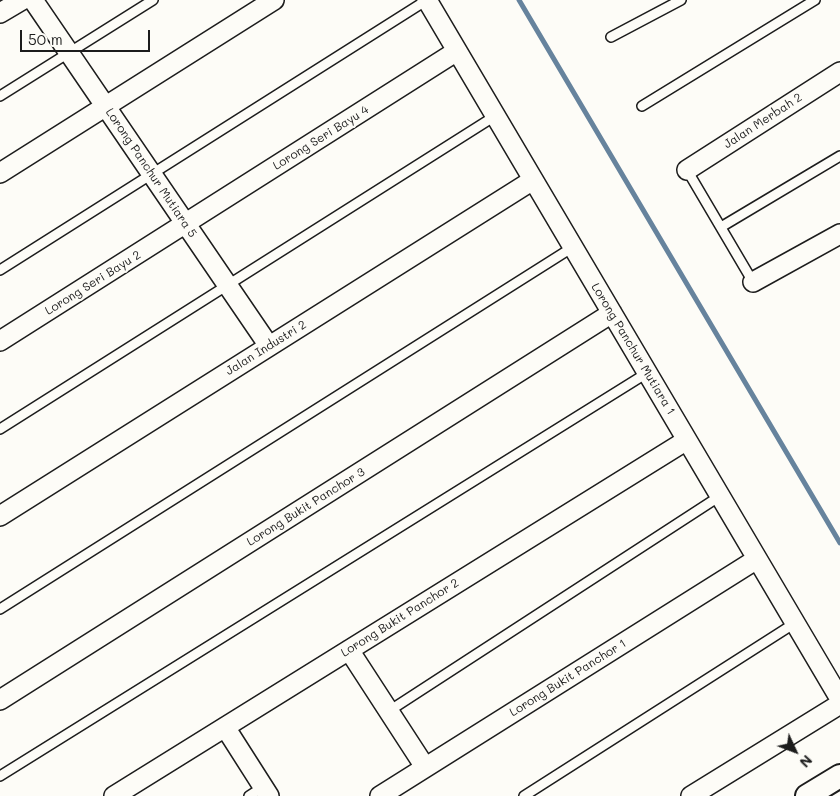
<!DOCTYPE html>
<html>
<head>
<meta charset="utf-8">
<style>
  body { margin:0 }
  #map { position:relative; width:840px; height:796px; overflow:hidden; background:#fdfcf7; font-family:Mali,sans-serif }
  canvas { display:block }
  .north { position:absolute; left:770px; top:726px; width:50px; height:50px; -webkit-text-stroke:4px #fdfcf7; paint-order:stroke; rotate:133deg; font-size:14px; font-weight:700; line-height:20px; text-align:center; color:#1c1c1c }
  .north::after { content:''; display:block; margin:auto; width:18px; height:22px; background:#1c1c1c; clip-path:polygon(50% 0,100% 100%,50% 72%,0 100%) }
  .scale { position:absolute; left:20px; top:30px; width:130px; height:22px; box-sizing:border-box; border:2px solid #1c1c1c; border-top:0; padding-left:6px; font-size:15px; line-height:18px; white-space:nowrap; color:#1c1c1c; -webkit-text-stroke:4px #fdfcf7; paint-order:stroke }
</style>
</head>
<body>
<div id="map">
<canvas width="840" height="796"></canvas>
<div class="north">N</div>
<div class="scale">50 m</div>
</div>
<script>
const ctx = document.querySelector('canvas').getContext('2d');
ctx.lineJoin = 'round';
const poly = rows => new Path2D(rows.map(r => 'M' + r).join(''));
function strokePath(path, color, width, dash) { ctx.strokeStyle = color; ctx.lineWidth = width; ctx.lineCap = dash ? 'butt' : 'round'; ctx.setLineDash(dash || []); ctx.stroke(path); }
function write(font, color, halo, rows, align = 'center') {
  ctx.font = font + ' Mali,sans-serif'; ctx.lineWidth = 4.5; ctx.setLineDash([]); ctx.textBaseline = 'middle'; ctx.strokeStyle = halo; ctx.fillStyle = color; for (const [text, x, y, turn = 0] of rows) {
    ctx.save(); ctx.translate(x, y); ctx.rotate((+turn || 0) * Math.PI / 180); ctx.textAlign = isNaN(turn) ? turn : align; if (halo) ctx.strokeText(text, 0, 0); ctx.fillText(text, 0, 0); ctx.restore();
  }
}
strokePath(poly([
  [519,0,840,543]
]), '#66839d', 5);
const service = poly([
  [611,37,681,0],
  [0,96,153,0],
  [642,106,815,0],
  [687,170,753,282],
  [721,227,840,156],
  [0,270,427,0],
  [0,429,495,116],
  [0,609,573,247],
  [389,711,720,496],
  [0,776,647,373],
  [249,796,263,787],
  [524,796,795,623]
]);
const minor = poly([
  [33,0,269,346],
  [427,0,840,699],
  [0,13,22,0],
  [687,170,840,72],
  [0,173,274,0],
  [753,282,840,234],
  [0,341,457,51],
  [0,516,533,180],
  [349,650,425,767],
  [0,700,612,313],
  [225,727,269,796],
  [114,796,687,440],
  [380,796,757,559],
  [691,796,840,704]
]);
const tertiary = poly([
  [807,796,840,776]
]);
strokePath(service, '#1c1c1c', 12);
strokePath(minor, '#1c1c1c', 22);
strokePath(tertiary, '#1c1c1c', 26);
strokePath(service, '#fdfcf7', 9);
strokePath(minor, '#fdfcf7', 19);
strokePath(tertiary, '#fdfcf7', 22);
write('12px', '#1c1c1c', '#fdfcf7', [
  ["Jalan Merbah 2",763,121,-33],
  ["Lorong Seri Bayu 4",321,138,-32],
  ["Lorong Panchur Mutiara 5",151,173,56],
  ["Lorong Seri Bayu 2",93,283,-32],
  ["Jalan Industri 2",266,348,-32],
  ["Lorong Panchur Mutiara 1",633,349,59],
  ["Lorong Bukit Panchor 3",306,507,-32],
  ["Lorong Bukit Panchor 2",400,618,-32],
  ["Lorong Bukit Panchor 1",568,678,-32]
]);
</script>
</body>
</html>
